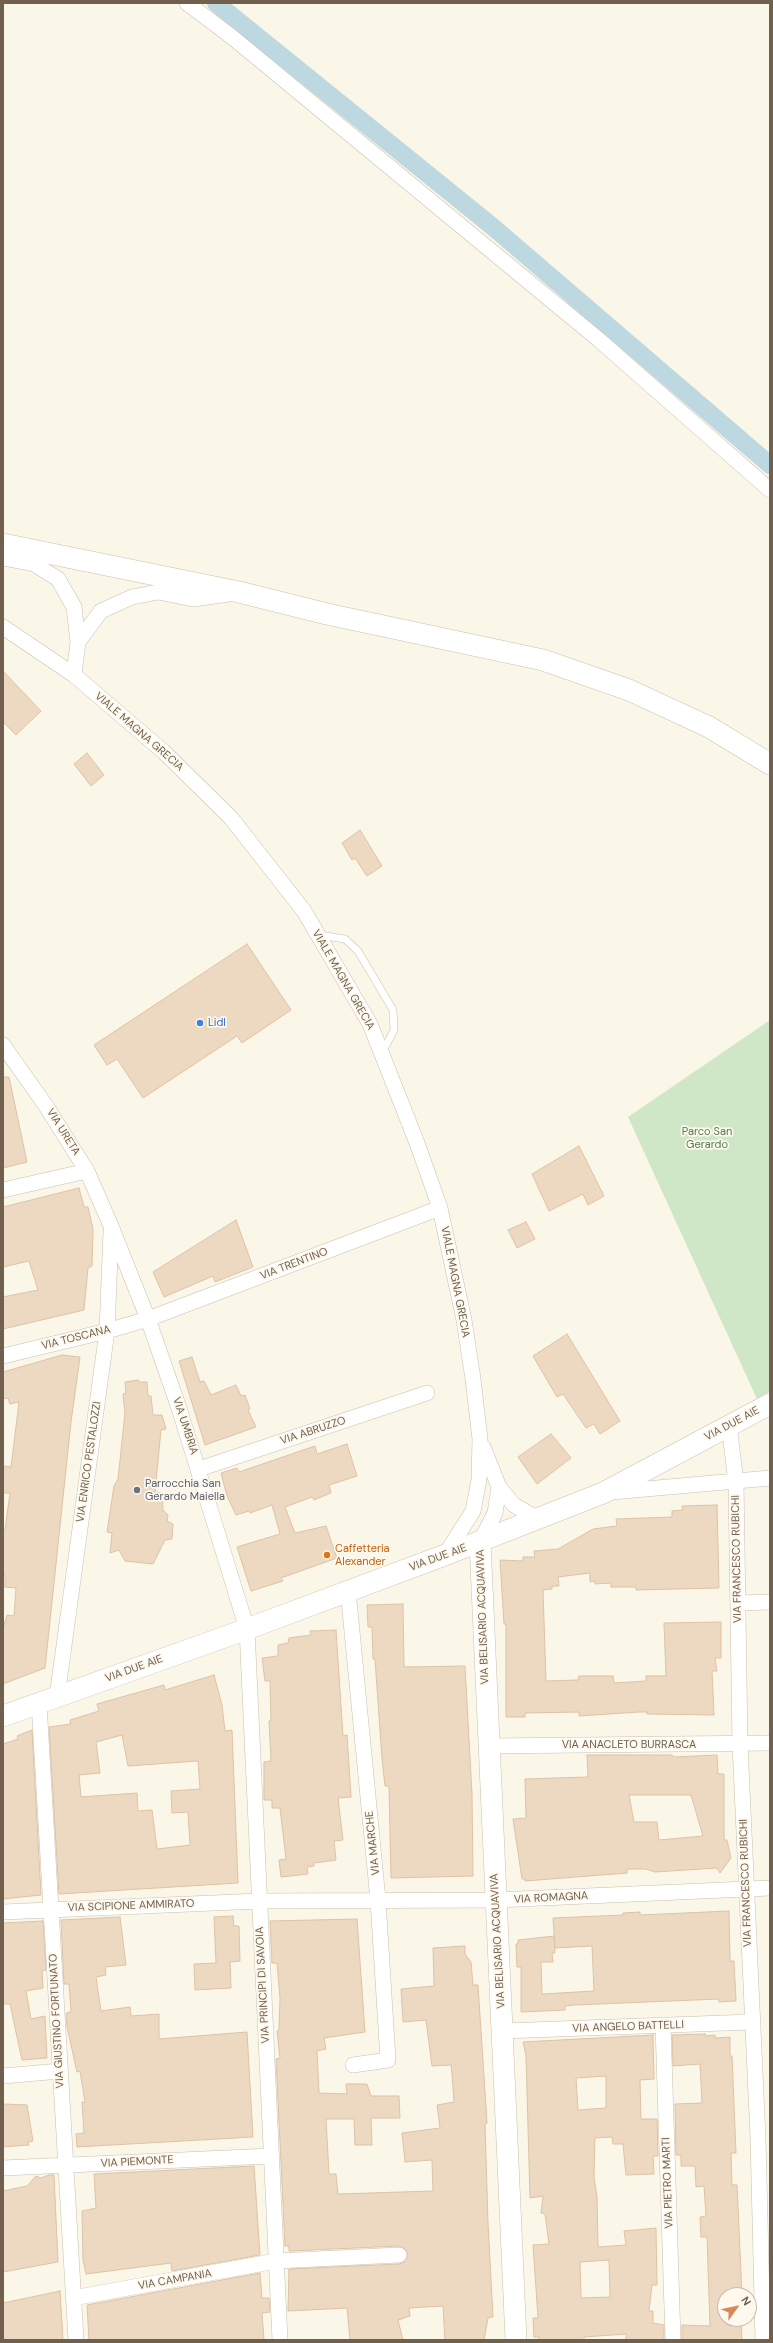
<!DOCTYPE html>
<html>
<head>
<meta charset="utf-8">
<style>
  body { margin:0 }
  #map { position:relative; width:773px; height:2343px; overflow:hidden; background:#faf6e8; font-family:"DM Sans",sans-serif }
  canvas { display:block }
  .frame { position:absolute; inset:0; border:4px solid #72604e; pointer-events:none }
  .north { position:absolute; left:717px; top:2287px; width:40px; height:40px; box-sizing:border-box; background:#fdf9ee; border:1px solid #c5bcae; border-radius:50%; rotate:57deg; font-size:11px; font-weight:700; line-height:16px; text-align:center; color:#72604e }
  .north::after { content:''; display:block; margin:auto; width:14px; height:18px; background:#d88759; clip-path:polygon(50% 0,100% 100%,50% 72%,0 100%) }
</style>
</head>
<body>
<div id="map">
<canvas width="773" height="2343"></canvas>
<div class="frame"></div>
<div class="north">N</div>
</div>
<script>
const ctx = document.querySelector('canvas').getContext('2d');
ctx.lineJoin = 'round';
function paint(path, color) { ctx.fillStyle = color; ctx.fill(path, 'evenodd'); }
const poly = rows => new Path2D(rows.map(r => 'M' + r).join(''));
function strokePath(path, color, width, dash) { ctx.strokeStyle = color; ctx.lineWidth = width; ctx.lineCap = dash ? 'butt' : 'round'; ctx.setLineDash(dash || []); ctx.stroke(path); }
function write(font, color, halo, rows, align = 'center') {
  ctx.font = font + ' "DM Sans",sans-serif'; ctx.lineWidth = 3.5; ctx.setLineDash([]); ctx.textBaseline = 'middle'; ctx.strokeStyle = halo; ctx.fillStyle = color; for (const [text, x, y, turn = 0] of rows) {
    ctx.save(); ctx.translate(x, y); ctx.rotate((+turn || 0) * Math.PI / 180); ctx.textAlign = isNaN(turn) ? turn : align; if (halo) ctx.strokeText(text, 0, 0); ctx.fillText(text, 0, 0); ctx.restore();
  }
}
paint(poly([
  [770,1020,770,1391,757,1399,628,1117]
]), '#d0e7c7');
strokePath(poly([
  [216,3,493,227,770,465]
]), '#bed8e2', 18);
const building = poly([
  [3,671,41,711,16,735,3,722,3,671],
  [87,753,104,775,91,786,74,764,87,753],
  [360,830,382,866,367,876,355,858,352,860,342,843,360,830],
  [247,944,291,1010,242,1043,237,1036,143,1098,117,1059,107,1065,94,1045,247,944],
  [3,1077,9,1077,27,1162,3,1168,3,1077],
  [579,1146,604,1196,588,1205,583,1194,549,1211,532,1174,579,1146],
  [79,1188,84,1207,88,1207,93,1229,92,1266,88,1268,84,1310,3,1329,3,1297,38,1290,29,1261,3,1267,3,1207,79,1188],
  [236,1220,253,1267,215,1282,213,1276,164,1297,153,1272,236,1220],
  [526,1222,535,1239,517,1248,508,1230,526,1222],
  [567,1334,620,1421,600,1434,594,1424,586,1428,563,1394,557,1397,533,1356,567,1334],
  [62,1355,80,1357,71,1422,45,1668,3,1684,3,1629,7,1615,14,1616,16,1588,5,1587,5,1575,3,1575,3,1530,5,1530,10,1493,3,1493,4,1466,11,1467,19,1402,10,1404,8,1398,3,1399,3,1372,62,1355],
  [192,1357,200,1382,204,1381,211,1395,236,1385,241,1396,245,1395,250,1409,248,1410,256,1427,205,1445,179,1361,192,1357],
  [138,1380,139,1382,147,1382,148,1396,151,1396,153,1415,162,1415,166,1429,161,1430,155,1492,162,1493,163,1510,168,1515,167,1521,173,1524,172,1539,165,1540,153,1564,125,1561,119,1550,110,1553,112,1533,107,1532,114,1486,118,1479,125,1413,123,1394,126,1393,125,1382,138,1380],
  [551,1434,571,1458,537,1484,518,1457,551,1434],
  [347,1444,357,1476,329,1485,331,1493,314,1500,312,1497,285,1507,295,1533,326,1526,337,1558,281,1578,283,1581,251,1591,237,1547,280,1534,272,1505,250,1513,249,1511,236,1515,227,1496,221,1473,237,1468,239,1472,315,1446,317,1454,347,1444],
  [717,1505,719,1588,636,1590,636,1587,611,1587,611,1583,595,1584,595,1581,590,1582,590,1573,558,1577,559,1586,552,1586,552,1589,543,1590,546,1681,578,1680,579,1676,613,1676,614,1683,646,1681,646,1676,666,1676,664,1623,721,1622,721,1658,715,1658,717,1671,712,1671,714,1715,647,1714,647,1712,639,1712,579,1716,579,1712,525,1713,525,1717,506,1717,506,1624,504,1624,500,1560,523,1561,523,1557,535,1557,534,1551,558,1549,593,1529,617,1526,616,1519,672,1517,672,1511,683,1510,682,1506,717,1505],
  [403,1604,404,1667,465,1666,472,1794,473,1876,391,1878,389,1786,385,1786,382,1759,375,1659,373,1659,372,1627,368,1627,367,1605,403,1604],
  [336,1630,343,1736,347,1735,351,1797,338,1798,343,1840,334,1841,336,1860,314,1863,314,1866,307,1867,308,1874,281,1877,279,1860,286,1859,280,1808,272,1808,272,1800,264,1800,264,1762,271,1761,269,1721,271,1721,270,1681,265,1681,262,1658,278,1656,278,1645,288,1643,289,1638,311,1635,310,1631,336,1630],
  [214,1675,222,1705,225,1731,232,1730,238,1883,59,1894,49,1727,71,1724,70,1720,99,1711,97,1704,164,1685,165,1690,214,1675],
  [122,1735,128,1766,198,1761,200,1789,171,1791,172,1813,188,1812,190,1845,157,1849,152,1810,138,1811,137,1793,81,1797,79,1775,100,1773,96,1742,122,1735],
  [32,1730,41,1895,3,1899,3,1744,18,1739,17,1736,32,1730],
  [587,1755,672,1755,674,1757,717,1755,718,1774,724,1774,724,1840,727,1840,731,1858,720,1873,717,1868,655,1872,646,1869,627,1869,627,1873,525,1881,525,1879,522,1879,513,1819,526,1818,525,1779,588,1777,587,1755],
  [629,1795,691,1795,703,1836,659,1840,657,1822,634,1822,629,1795],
  [729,1911,730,1961,734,1961,736,2001,719,2002,719,1999,574,2005,565,2006,565,2010,521,2012,521,1967,517,1967,516,1944,518,1944,518,1940,554,1936,555,1953,552,1953,553,1962,541,1962,542,1994,594,1991,592,1946,555,1948,553,1918,623,1915,623,1913,640,1912,640,1915,729,1911],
  [233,1916,234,1926,239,1926,240,1961,230,1962,231,1988,195,1990,194,1964,216,1963,214,1917,233,1916],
  [120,1917,126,1965,105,1967,106,1975,96,1977,101,2011,130,2007,131,2016,159,2014,159,2039,247,2032,253,2137,77,2147,76,2134,84,2133,82,2102,85,2102,80,2071,77,2072,67,2027,66,2013,71,2012,69,1984,64,1984,61,1920,120,1917],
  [357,1919,365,2032,324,2038,326,2049,317,2051,319,2093,347,2094,346,2084,367,2084,371,2096,399,2096,400,2118,371,2118,372,2145,355,2145,354,2119,326,2119,329,2174,336,2174,338,2194,433,2191,432,2160,405,2162,402,2133,440,2128,437,2105,454,2102,452,2074,451,2065,432,2066,426,2020,403,2022,401,1989,434,1986,433,1948,465,1946,465,1954,471,1962,473,1985,478,1985,487,2123,485,2124,488,2223,493,2317,488,2318,484,2340,445,2340,443,2306,409,2308,410,2316,398,2320,403,2340,350,2340,347,2308,288,2311,289,2269,399,2264,404,2262,408,2255,406,2250,399,2246,289,2251,289,2246,285,2246,276,2059,280,2058,277,2031,279,2030,280,1998,277,1963,272,1963,270,1921,357,1919],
  [43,1921,46,1970,42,1971,43,1988,26,1991,31,2019,45,2016,47,2058,22,2060,10,2004,3,2004,3,1923,43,1921],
  [705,2034,706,2036,715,2035,715,2038,730,2037,730,2056,732,2056,736,2153,731,2153,732,2185,737,2185,742,2295,725,2295,725,2319,741,2319,742,2340,682,2340,682,2325,710,2326,707,2237,701,2237,700,2217,706,2216,704,2186,696,2187,695,2166,681,2166,681,2155,676,2155,675,2104,702,2103,700,2064,673,2066,672,2035,705,2034],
  [653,2035,654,2079,640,2080,641,2119,657,2119,658,2156,653,2156,654,2174,626,2175,623,2144,613,2144,612,2137,595,2138,594,2177,597,2197,598,2247,626,2245,624,2231,656,2228,657,2285,652,2285,649,2311,653,2311,653,2323,664,2325,664,2340,626,2340,626,2334,584,2337,584,2340,539,2340,539,2337,534,2337,533,2318,538,2318,533,2245,549,2244,545,2214,541,2213,543,2196,530,2198,526,2056,523,2042,653,2035],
  [606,2076,606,2108,578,2110,576,2078,606,2076],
  [609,2260,610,2297,581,2298,580,2262,609,2260],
  [3,2104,27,2105,33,2141,28,2142,29,2145,3,2147,3,2104],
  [254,2166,260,2255,172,2271,171,2263,86,2274,83,2260,82,2211,96,2208,94,2174,254,2166],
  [49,2175,54,2175,58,2262,3,2272,3,2191,27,2186,36,2176,41,2178,49,2175],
  [260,2273,262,2298,269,2298,270,2312,262,2313,264,2340,89,2340,87,2305,260,2273],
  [60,2291,63,2340,3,2340,3,2303,60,2291]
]);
paint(building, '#edd9c2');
strokePath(building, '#dec2a4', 1);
const lane = poly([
  [319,935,345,939,358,951,393,1010,394,1030,382,1053]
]);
const street = poly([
  [187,3,232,37,598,339,770,490],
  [3,558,34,564,58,579,74,607,78,642,74,675],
  [3,627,74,675,164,752,231,818,304,911,370,1024,417,1143,440,1208,464,1320,473,1379,480,1439,479,1480,473,1511,445,1555],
  [78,642,101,611,132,597,158,592,193,599,229,594],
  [3,1045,46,1106,87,1171,111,1226,148,1319,179,1408,247,1629,280,2340],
  [3,1190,87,1171],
  [3,1356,107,1331,148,1319,440,1208],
  [729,1425,736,1482,740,1744,758,2138,763,2340],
  [483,1447,499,1487,514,1505,538,1519],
  [199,1469,427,1393],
  [612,1492,770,1478],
  [480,1542,495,1513,499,1487],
  [348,1590,378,1900,388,2060,353,2065],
  [738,1603,770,1602],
  [57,1697,107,1331,111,1231],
  [39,1703,76,2340],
  [489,1746,770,1743],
  [3,1912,260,1901,496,1900,770,1888],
  [663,2025,673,2340],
  [503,2031,752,2022],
  [3,2076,60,2071],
  [3,2168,271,2156],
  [73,2298,276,2261,399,2255]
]);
const secondary = poly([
  [3,544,239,592,327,614,543,660,629,690,709,727,770,764],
  [480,1542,516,2340],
  [3,1716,247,1629,445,1555,603,1493,770,1404]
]);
strokePath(lane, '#cbbfaf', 8);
strokePath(street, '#cbbfaf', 16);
strokePath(secondary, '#cdc0ac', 22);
strokePath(lane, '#fff', 7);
strokePath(street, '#fff', 15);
strokePath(secondary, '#fff', 21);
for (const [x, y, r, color] of [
  [200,1023,4,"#3f7fe0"],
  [137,1490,4,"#6b7280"],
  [327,1555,4,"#e8710a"]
]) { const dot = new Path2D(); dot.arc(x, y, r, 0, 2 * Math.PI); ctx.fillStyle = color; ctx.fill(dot); strokePath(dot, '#fdf9ee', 1.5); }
write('11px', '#72604e', '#fdf9ee', [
  ["VIALE MAGNA GRECIA",139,732,41],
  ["VIALE MAGNA GRECIA",343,980,60],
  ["VIA URETA",63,1132,58],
  ["VIA TRENTINO",294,1264,-21],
  ["VIALE MAGNA GRECIA",455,1282,79],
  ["VIA TOSCANA",76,1338,-14],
  ["VIA DUE AIE",732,1424,-28],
  ["VIA UMBRIA",185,1426,72],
  ["VIA ABRUZZO",313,1431,-18],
  ["VIA ENRICO PESTALOZZI",89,1462,-82],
  ["VIA DUE AIE",438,1558,-20],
  ["VIA FRANCESCO RUBICHI",737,1559,-91],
  ["VIA BELISARIO ACQUAVIVA",483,1617,-92],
  ["VIA DUE AIE",134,1669,-20],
  ["VIA ANACLETO BURRASCA",629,1745],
  ["VIA MARCHE",373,1843,-96],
  ["VIA FRANCESCO RUBICHI",746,1883,-92],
  ["VIA ROMAGNA",551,1898,-3],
  ["VIA SCIPIONE AMMIRATO",131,1906,-2],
  ["VIA BELISARIO ACQUAVIVA",498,1941,-93],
  ["VIA PRINCIPI DI SAVOIA",263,1985,-93],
  ["VIA GIUSTINO FORTUNATO",57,2021,-93],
  ["VIA ANGELO BATTELLI",628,2027,-2],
  ["VIA PIEMONTE",137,2162,-3],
  ["VIA PIETRO MARTI",668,2183,-92],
  ["VIA CAMPANIA",175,2280,-10]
]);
write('11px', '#366cbe', '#fdf9ee', [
  ["Lidl",208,1023]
], 'left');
write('11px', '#537b4a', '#fdf9ee', [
  ["Parco San",707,1132],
  ["Gerardo",707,1145]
]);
write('11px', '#5b616d', '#fdf9ee', [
  ["Parrocchia San",145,1484],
  ["Gerardo Maiella",145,1497]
], 'left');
write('11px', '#c56008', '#fdf9ee', [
  ["Caffetteria",335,1549],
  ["Alexander",335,1562]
], 'left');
</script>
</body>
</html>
